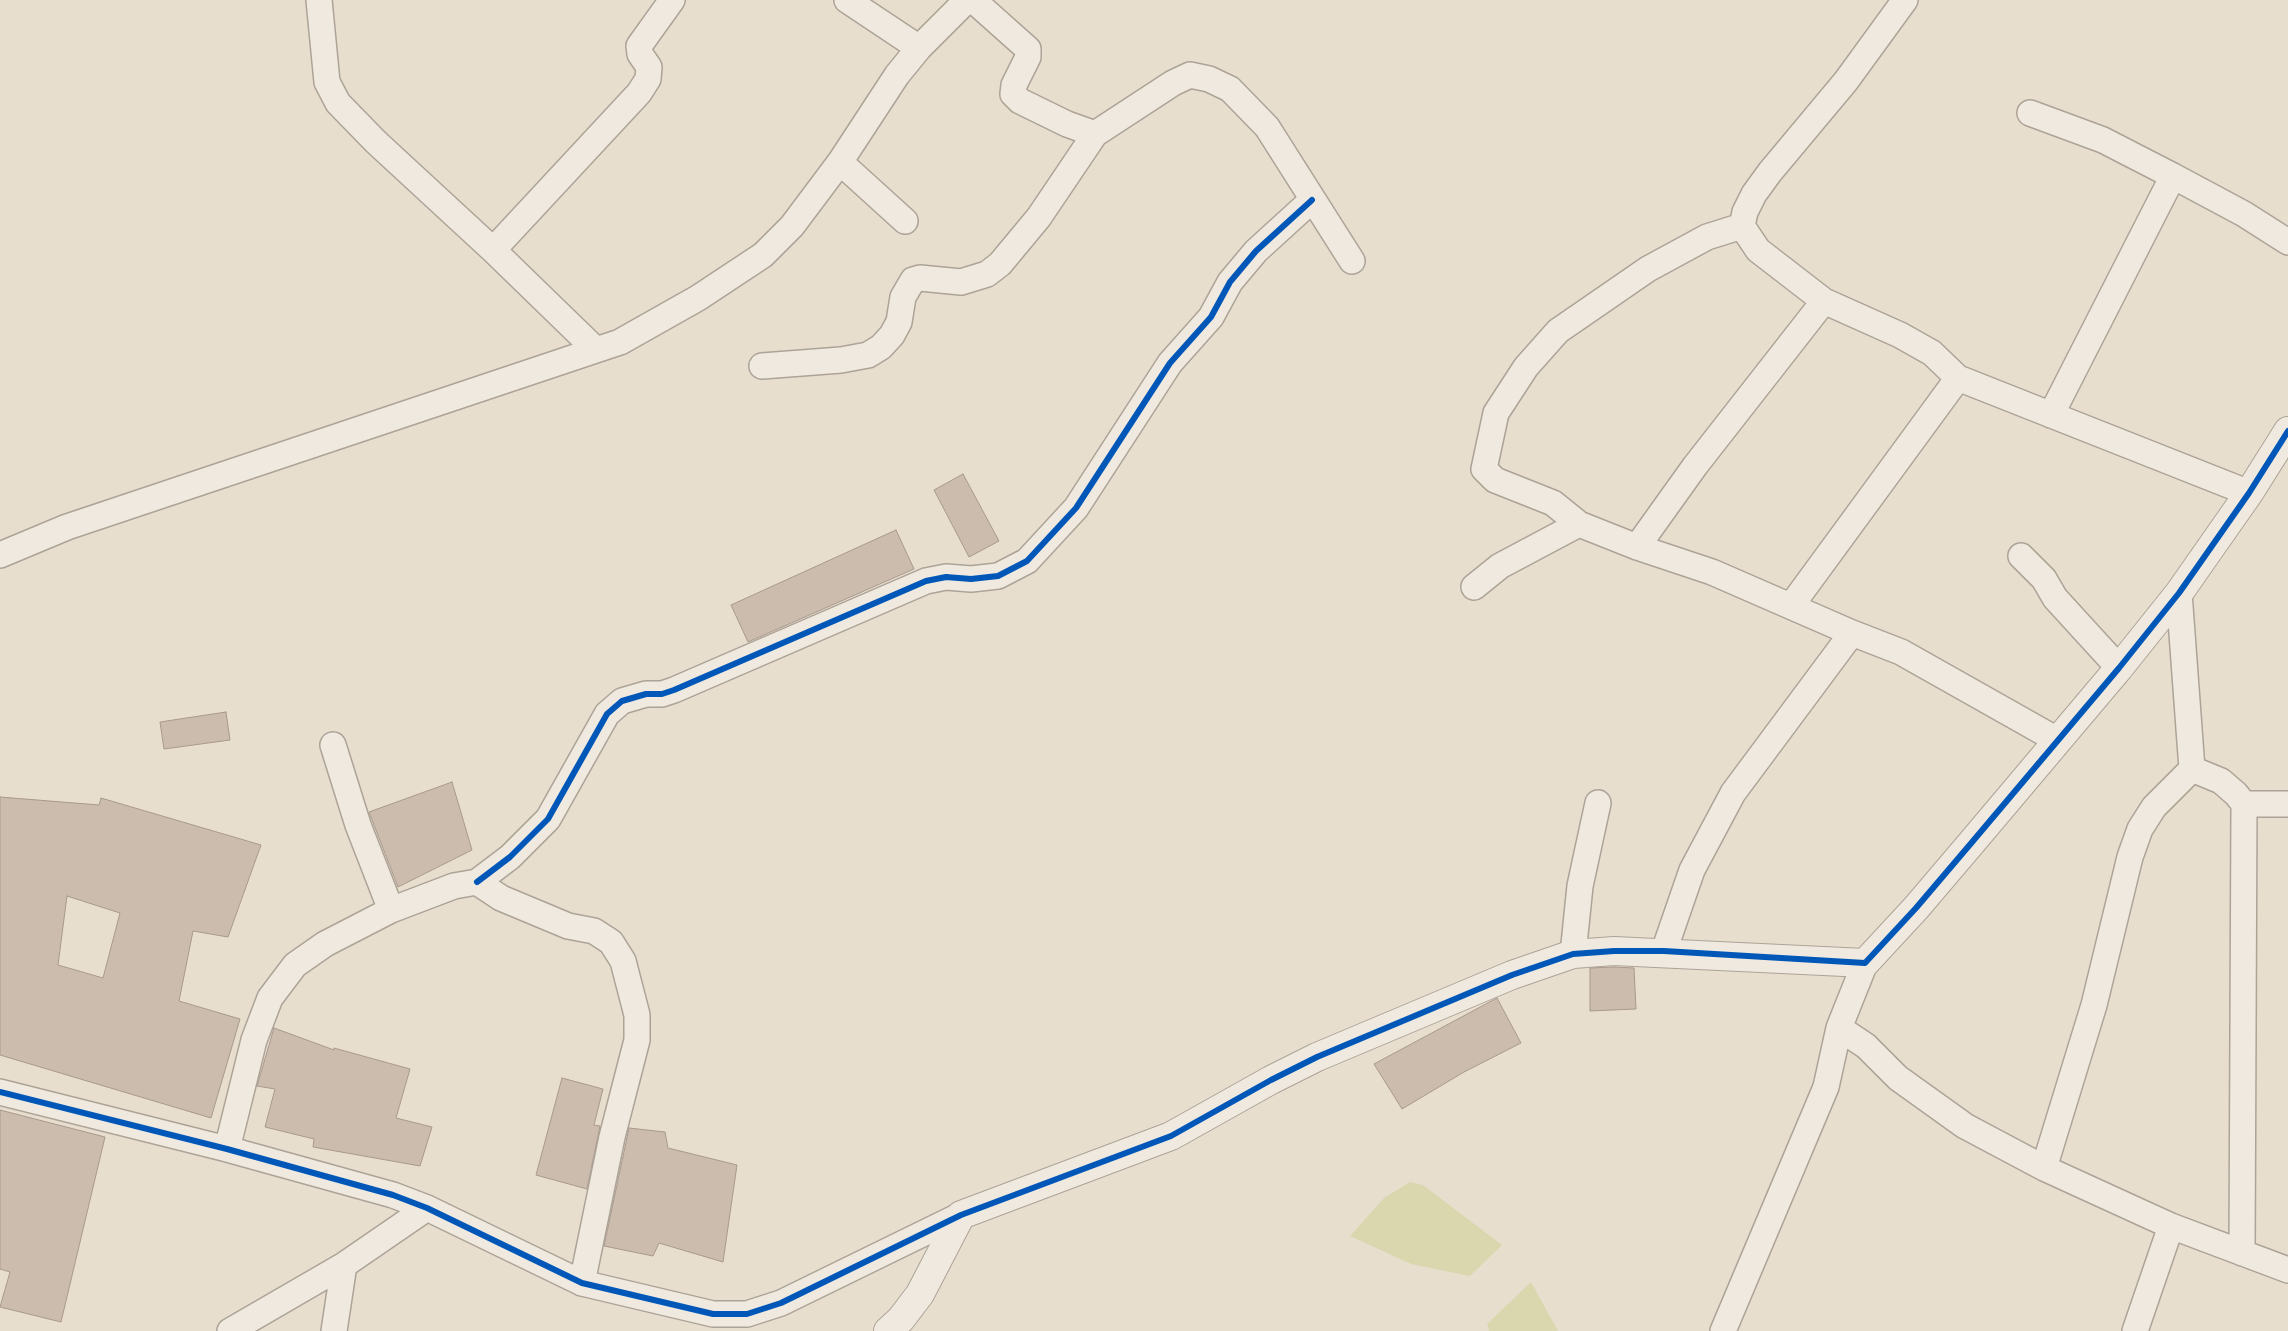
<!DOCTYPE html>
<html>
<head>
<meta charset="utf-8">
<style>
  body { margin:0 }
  canvas { display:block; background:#e8dece }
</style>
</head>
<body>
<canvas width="2288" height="1331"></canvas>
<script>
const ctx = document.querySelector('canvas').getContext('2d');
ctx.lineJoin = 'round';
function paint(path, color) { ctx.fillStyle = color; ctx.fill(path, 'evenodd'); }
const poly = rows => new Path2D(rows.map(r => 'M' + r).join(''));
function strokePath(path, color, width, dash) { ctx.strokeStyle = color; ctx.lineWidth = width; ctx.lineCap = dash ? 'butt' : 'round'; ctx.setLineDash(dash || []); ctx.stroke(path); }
paint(poly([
  [1410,1182,1423,1185,1502,1245,1470,1276,1411,1264,1350,1236,1384,1198],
  [1531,1282,1558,1331,1489,1331,1487,1324]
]), '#dad7af');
const building = poly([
  [963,474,999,541,969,557,934,490,963,474],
  [896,530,914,569,748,642,731,605,896,530],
  [226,712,230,740,164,749,160,722,226,712],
  [452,782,472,850,398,887,369,812,452,782],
  [0,797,99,805,101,798,261,845,228,937,193,931,179,1001,240,1019,211,1118,0,1055,0,797],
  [67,896,120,913,103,978,58,965,67,896],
  [1614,967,1634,968,1636,1009,1590,1011,1590,968,1614,967],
  [1497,998,1521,1043,1464,1072,1402,1109,1374,1064,1497,998],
  [274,1028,334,1050,334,1048,410,1069,396,1118,432,1127,420,1166,313,1147,314,1139,265,1127,275,1089,257,1086,274,1028],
  [562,1078,603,1089,594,1125,600,1126,587,1189,536,1175,562,1078],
  [0,1110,105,1137,61,1322,0,1307,10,1272,0,1269,0,1110],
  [629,1128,665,1132,668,1148,737,1165,723,1262,659,1243,653,1256,604,1246,629,1128]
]);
paint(building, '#ccbcae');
strokePath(building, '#a8998c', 1);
const minor = poly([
  [319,0,327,82,338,103,376,142,493,250,596,350,620,342,698,298,763,255,792,226,840,162,897,75,919,48,847,0],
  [973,0,1028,49,1028,57,1014,85,1013,94,1020,101,1067,124,1095,134],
  [919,48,967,0],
  [2030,113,2103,140,2173,176],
  [840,162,905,221],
  [1742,226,1707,237,1648,269,1558,331,1526,367,1496,413,1484,469,1495,480,1553,503,1579,524,1637,547,1712,572,1852,633],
  [493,250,639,93,648,79,649,67,640,54,639,46,672,0],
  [1824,301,1758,250,1742,226,1745,212,1754,194,1770,172,1846,81,1905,0],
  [762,366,841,360,868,355,881,347,892,335,899,322,903,297,913,280,920,278,961,282,987,274,1000,264,1039,217,1095,134,1173,83,1190,75,1209,79,1230,89,1267,127,1352,261],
  [2051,415,2173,176,2244,214,2288,242],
  [1637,547,1695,466,1824,301,1900,335,1932,353,1958,378,2249,493],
  [0,555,67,527,596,350],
  [2021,556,2044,579,2055,598,2119,668],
  [1474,587,1500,566,1579,524],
  [2179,593,2192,769,2221,781,2236,794,2244,804],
  [1791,606,1958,378],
  [333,745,358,825,391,910],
  [477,882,510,857,548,819,607,714,622,701,646,694,662,694,674,690,926,581,946,577,971,579,998,576,1027,561,1076,508,1170,363,1211,317,1230,282,1256,251,1312,200],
  [1664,951,1692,870,1733,793,1852,633,1901,652,2057,740],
  [1573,954,1580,886,1598,803],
  [1839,1028,1866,1046,1898,1078,1965,1126,2044,1168,2171,1226,2288,1270],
  [0,1092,227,1149,393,1195,427,1208,582,1283,713,1314,747,1314,781,1303,961,1215],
  [227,1149,254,1040,270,998,295,965,325,944,391,910,454,886,477,882,501,898,568,926,594,931,611,942,623,961,637,1015,637,1040,612,1137,582,1283],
  [2044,1168,2094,1005,2130,857,2140,829,2154,807,2192,769],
  [2242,1253,2244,804,2288,804],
  [230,1331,344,1265,427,1208],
  [334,1331,344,1265],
  [1723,1331,1826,1087,1839,1028,1865,963],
  [2135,1331,2171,1226]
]);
const tertiary = poly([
  [888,1331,901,1319,920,1294,961,1215,1171,1136,1271,1080,1317,1057,1512,975,1573,954,1614,951,1865,963,1916,908,1973,841,2119,668,2179,593,2249,493,2288,431]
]);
strokePath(minor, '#ada397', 28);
strokePath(tertiary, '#ada397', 30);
strokePath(minor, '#efe9e0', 25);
strokePath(tertiary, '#efe9e0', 28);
strokePath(poly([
  [477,882,510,857,548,819,607,714,622,701,646,694,662,694,674,690,926,581,946,577,971,579,998,576,1027,561,1076,508,1170,363,1211,317,1230,282,1256,251,1312,200],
  [0,1092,227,1149,393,1195,427,1208,582,1283,713,1314,747,1314,781,1303,961,1215,1171,1136,1271,1080,1317,1057,1512,975,1573,954,1614,951,1664,951,1865,963,1916,908,1973,841,2119,668,2179,593,2249,493,2288,431]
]), '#0057b8', 6);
</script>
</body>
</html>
